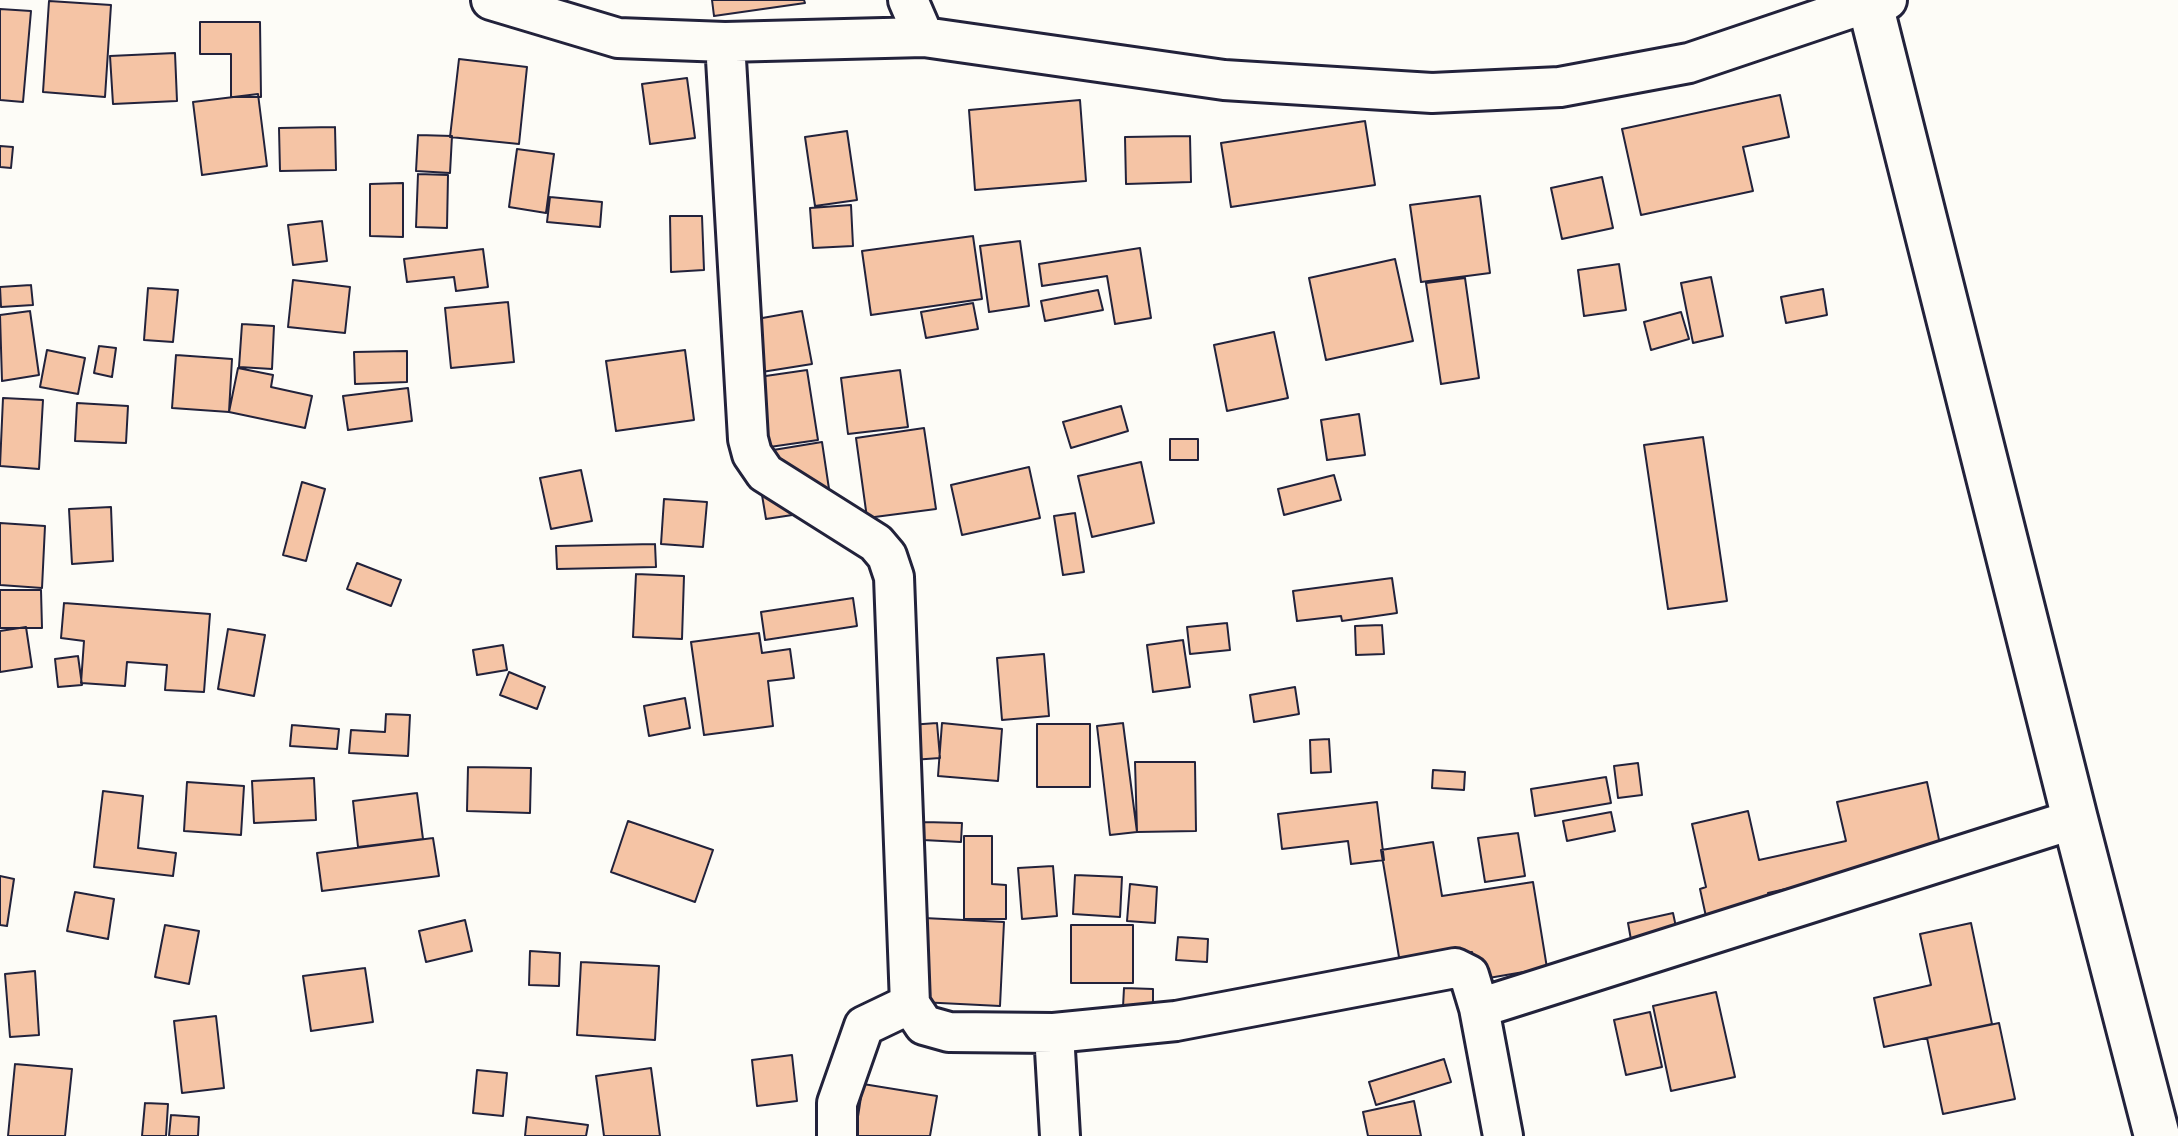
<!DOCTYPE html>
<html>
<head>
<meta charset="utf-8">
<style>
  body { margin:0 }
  canvas { display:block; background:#fdfcf7 }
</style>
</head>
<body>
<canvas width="2178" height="1136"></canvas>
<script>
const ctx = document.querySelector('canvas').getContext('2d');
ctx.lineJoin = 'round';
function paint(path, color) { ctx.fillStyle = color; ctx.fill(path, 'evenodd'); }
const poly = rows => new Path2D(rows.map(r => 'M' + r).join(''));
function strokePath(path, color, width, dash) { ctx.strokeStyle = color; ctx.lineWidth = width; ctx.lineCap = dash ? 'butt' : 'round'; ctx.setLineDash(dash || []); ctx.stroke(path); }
const building = poly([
  [712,0,804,0,805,3,714,16,712,0],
  [49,1,111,5,105,97,43,92,49,1],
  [0,9,31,11,23,102,0,100,0,9],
  [200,22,260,22,261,97,231,97,231,54,200,54,200,22],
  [175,53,177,101,113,104,110,56,175,53],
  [459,59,527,67,519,144,450,137,459,59],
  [687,78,695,138,650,144,642,84,687,78],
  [258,94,267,166,202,175,193,102,258,94],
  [1780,95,1789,137,1743,147,1753,191,1641,215,1622,129,1780,95],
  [1080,100,1086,181,975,190,969,110,1080,100],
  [1365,121,1375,185,1231,207,1221,143,1365,121],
  [335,127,336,170,280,171,279,128,335,127],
  [847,131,857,200,815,206,805,137,847,131],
  [418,135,452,136,450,173,416,171,418,135],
  [1190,136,1191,182,1126,184,1125,137,1190,136],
  [0,146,13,147,11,168,0,167,0,146],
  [517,149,554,154,546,213,509,207,517,149],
  [418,174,448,175,447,228,416,227,418,174],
  [1602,177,1613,228,1562,239,1551,188,1602,177],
  [403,183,403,237,370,236,370,184,403,183],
  [1480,196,1490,273,1421,282,1410,205,1480,196],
  [550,197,602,202,600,227,547,222,550,197],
  [851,205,853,246,813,248,810,208,851,205],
  [670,216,702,216,704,270,671,272,670,216],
  [322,221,327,261,293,265,288,225,322,221],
  [973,236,982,299,871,315,862,251,973,236],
  [1020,241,1029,306,989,312,980,246,1020,241],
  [1140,248,1151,318,1115,324,1107,276,1042,286,1039,264,1140,248],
  [483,249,488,287,456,291,454,277,407,282,404,259,483,249],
  [1395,259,1413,341,1326,360,1309,278,1395,259],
  [1619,264,1626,310,1584,316,1578,270,1619,264],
  [1711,277,1723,336,1693,343,1681,283,1711,277],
  [1465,278,1479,378,1441,384,1426,283,1465,278],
  [293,280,350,287,345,333,288,327,293,280],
  [31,285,33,305,1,307,0,287,31,285],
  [148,288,178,290,173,342,144,340,148,288],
  [1823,289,1827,315,1786,323,1781,297,1823,289],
  [1098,290,1103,310,1045,321,1041,301,1098,290],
  [508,302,514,362,451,368,445,308,508,302],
  [973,303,978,329,926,338,921,312,973,303],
  [30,311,39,375,2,381,0,315,30,311],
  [802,311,812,364,743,375,734,323,802,311],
  [1681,312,1689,339,1651,350,1644,322,1681,312],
  [242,324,274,326,272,369,239,367,242,324],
  [1274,332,1288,398,1227,411,1214,345,1274,332],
  [99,346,116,348,112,377,94,373,99,346],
  [47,350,85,358,78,394,40,387,47,350],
  [685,350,694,420,616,431,606,361,685,350],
  [407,351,407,382,355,384,354,352,407,351],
  [176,355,232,359,229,412,172,408,176,355],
  [238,368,273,375,271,387,312,396,305,428,229,412,238,368],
  [807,370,818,440,749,450,738,380,807,370],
  [900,370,908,427,848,434,841,378,900,370],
  [408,388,412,421,348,430,343,396,408,388],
  [3,398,43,400,39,469,0,466,3,398],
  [77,403,128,406,126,443,75,441,77,403],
  [1121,406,1128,431,1071,448,1063,422,1121,406],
  [1359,414,1365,455,1327,460,1321,420,1359,414],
  [924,428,936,509,867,518,856,438,924,428],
  [1703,437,1727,601,1668,609,1644,445,1703,437],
  [1170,439,1198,439,1198,460,1170,460,1170,439],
  [822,442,832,509,766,519,755,453,822,442],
  [1141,462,1154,523,1092,537,1078,476,1141,462],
  [1029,467,1040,518,962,535,951,485,1029,467],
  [581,470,592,521,551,529,540,478,581,470],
  [1334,475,1341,500,1284,515,1278,489,1334,475],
  [302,482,325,489,306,561,283,555,302,482],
  [664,499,707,502,703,547,661,544,664,499],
  [111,507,113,561,72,564,69,509,111,507],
  [1075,513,1084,572,1063,575,1054,516,1075,513],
  [0,523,45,526,42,588,0,585,0,523],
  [655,544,656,567,557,569,556,546,655,544],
  [357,563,401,580,391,606,347,589,357,563],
  [636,574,684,576,682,639,633,637,636,574],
  [1392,578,1397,613,1342,621,1341,616,1297,621,1293,591,1392,578],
  [0,590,41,590,42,628,0,628,0,590],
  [853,598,857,626,765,640,761,612,853,598],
  [64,603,210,614,204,692,165,690,167,665,127,662,125,686,81,683,84,641,61,638,64,603],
  [1227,623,1230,650,1190,654,1187,627,1227,623],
  [1382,625,1384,654,1356,655,1355,626,1382,625],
  [26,627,32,667,0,672,0,631,26,627],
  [228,629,265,635,254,696,218,689,228,629],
  [759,633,762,653,790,649,794,678,768,681,773,726,704,735,691,642,759,633],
  [1183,640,1190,687,1153,692,1147,645,1183,640],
  [503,645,507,670,477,675,473,650,503,645],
  [1044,654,1049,716,1002,720,997,658,1044,654],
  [78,656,82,685,58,687,55,659,78,656],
  [509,672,545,687,537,709,500,695,509,672],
  [1295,687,1299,714,1254,722,1250,695,1295,687],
  [685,698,690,728,649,736,644,706,685,698],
  [386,714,410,715,408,756,349,753,351,730,385,732,386,714],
  [937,723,940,758,912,760,909,725,937,723],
  [942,723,1002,729,998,781,938,776,942,723],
  [1123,723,1137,832,1110,835,1097,726,1123,723],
  [1037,724,1090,724,1090,787,1037,787,1037,724],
  [292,725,339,729,337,749,290,746,292,725],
  [1329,739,1331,772,1311,773,1310,740,1329,739],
  [1135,762,1195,762,1196,831,1137,832,1135,762],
  [1638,763,1642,795,1618,798,1614,766,1638,763],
  [468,767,531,768,530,813,467,811,468,767],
  [1433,770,1465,772,1464,790,1432,788,1433,770],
  [1606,777,1611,803,1535,816,1531,789,1606,777],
  [314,778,316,820,254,823,252,781,314,778],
  [187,782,244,786,241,835,184,831,187,782],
  [1927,782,1942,854,1768,893,1774,921,1710,935,1700,889,1706,887,1692,824,1748,811,1759,860,1846,841,1837,802,1927,782],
  [103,791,143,796,138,848,176,853,173,876,94,867,103,791],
  [417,793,423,839,358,847,353,801,417,793],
  [1377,802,1384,860,1351,864,1348,841,1282,849,1278,814,1377,802],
  [1611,812,1615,831,1567,841,1563,821,1611,812],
  [628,821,713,850,695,902,611,872,628,821],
  [924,822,962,823,961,842,923,840,924,822],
  [1518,833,1525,876,1485,882,1478,838,1518,833],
  [964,836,992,836,992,884,1006,885,1006,919,964,919,964,836],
  [433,838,439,876,322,891,317,853,433,838],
  [1433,842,1442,896,1533,882,1547,968,1477,980,1472,952,1400,963,1381,850,1433,842],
  [1053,866,1057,916,1022,919,1018,868,1053,866],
  [1075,875,1122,877,1120,917,1073,914,1075,875],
  [0,876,14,879,7,926,0,925,0,876],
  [1130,884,1157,887,1155,923,1127,921,1130,884],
  [75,892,114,899,108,939,67,931,75,892],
  [1673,913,1679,941,1633,951,1628,923,1673,913],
  [904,917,1004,922,1000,1006,900,1001,904,917],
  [465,920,472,951,426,962,419,931,465,920],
  [1971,923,1992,1024,1884,1047,1874,998,1931,985,1920,934,1971,923],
  [165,925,199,931,189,984,155,977,165,925],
  [1071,925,1133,925,1133,983,1071,983,1071,925],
  [1178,937,1208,939,1207,962,1176,960,1178,937],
  [530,951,560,953,559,986,529,985,530,951],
  [581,962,659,966,655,1040,577,1035,581,962],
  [365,968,373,1022,311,1031,303,976,365,968],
  [35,971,39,1035,10,1037,5,974,35,971],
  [1124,988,1153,989,1153,1008,1123,1007,1124,988],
  [1716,992,1735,1077,1671,1091,1653,1006,1716,992],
  [1650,1012,1662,1067,1626,1075,1614,1020,1650,1012],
  [216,1016,224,1088,182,1093,174,1021,216,1016],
  [1999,1023,2015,1099,1943,1114,1927,1038,1999,1023],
  [792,1055,797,1101,757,1106,752,1060,792,1055],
  [1444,1059,1451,1082,1376,1105,1369,1082,1444,1059],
  [15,1064,72,1069,65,1136,8,1136,15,1064],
  [651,1068,660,1136,604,1136,596,1076,651,1068],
  [477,1070,507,1073,503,1116,473,1113,477,1070],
  [863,1084,937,1096,930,1136,855,1136,863,1084],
  [1414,1101,1421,1136,1368,1136,1363,1112,1414,1101],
  [145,1103,168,1104,166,1136,142,1136,145,1103],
  [171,1115,199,1117,198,1136,169,1136,171,1115],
  [527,1117,588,1125,586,1136,525,1136,527,1117]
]);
paint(building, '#f5c4a5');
strokePath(building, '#22223b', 2);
const minor = poly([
  [491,0,618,38,725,42,924,37,1224,80,1432,93,1560,87,1689,63,1870,2,1887,0],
  [908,0,924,37],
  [725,42,748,439,752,454,765,473,876,543,887,556,894,577,910,1004,924,1025,949,1032,1054,1033,1176,1021,1455,968,1469,975,1479,1008],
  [1054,1033,1060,1136],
  [837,1136,837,1103,864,1026,910,1004],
  [1503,1136,1479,1008,2075,819]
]);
const major = poly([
  [1869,0,2075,819,2157,1136]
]);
strokePath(minor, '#22223b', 44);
strokePath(major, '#22223b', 50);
strokePath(minor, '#fdfcf7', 38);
strokePath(major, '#fdfcf7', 44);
</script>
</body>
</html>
